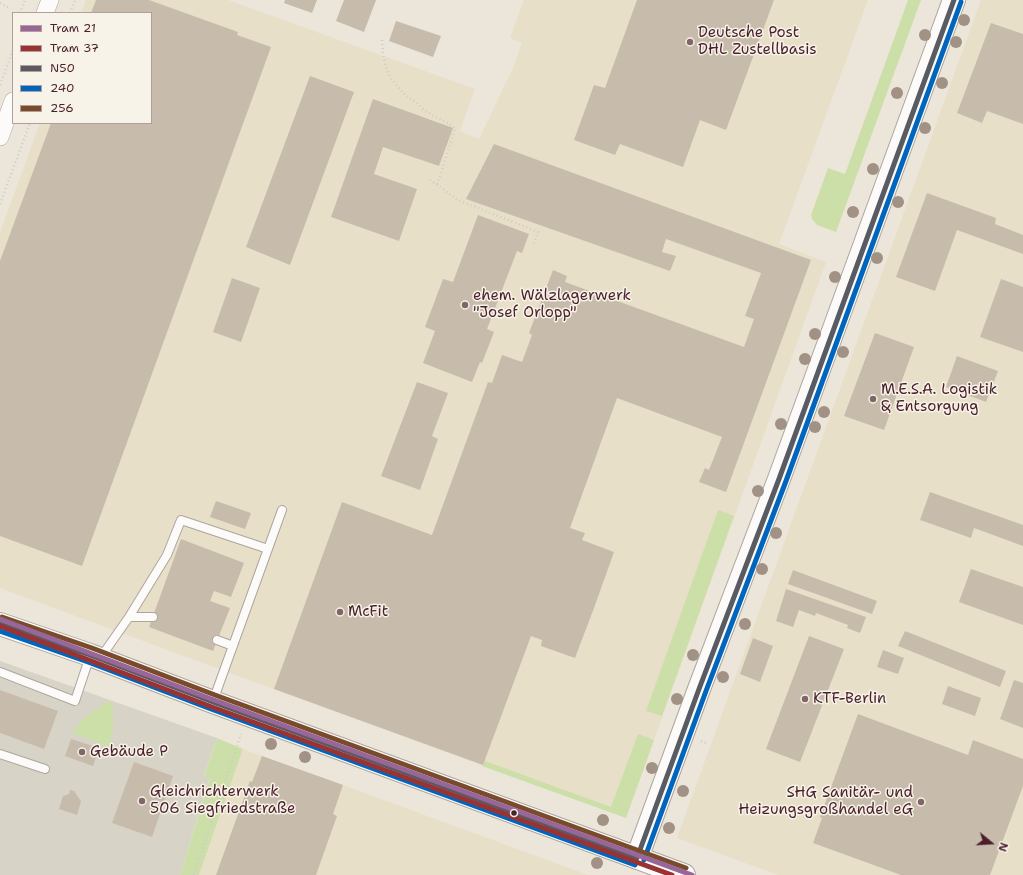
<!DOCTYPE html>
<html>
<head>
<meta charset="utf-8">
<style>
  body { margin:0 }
  #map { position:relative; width:1023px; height:875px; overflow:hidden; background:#ebe6d9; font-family:"Shantell Sans",sans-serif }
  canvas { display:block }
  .legend { position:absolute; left:12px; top:12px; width:140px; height:112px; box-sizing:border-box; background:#f7f3e8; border:1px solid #b29e9c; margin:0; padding:5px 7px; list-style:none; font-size:12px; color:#4a1f2b }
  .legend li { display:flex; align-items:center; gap:8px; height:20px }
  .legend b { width:20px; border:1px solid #b29e9c }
  .north { position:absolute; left:971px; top:823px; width:40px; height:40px; -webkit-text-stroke:3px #f7f3e8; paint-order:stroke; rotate:108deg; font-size:11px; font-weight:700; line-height:16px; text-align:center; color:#4a1f2b }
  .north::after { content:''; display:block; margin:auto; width:14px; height:18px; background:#4a1f2b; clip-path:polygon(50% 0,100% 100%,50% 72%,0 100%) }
</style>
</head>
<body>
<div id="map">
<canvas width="1023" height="875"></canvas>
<ul class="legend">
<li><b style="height:5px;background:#969"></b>Tram 21</li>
<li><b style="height:5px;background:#933"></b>Tram 37</li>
<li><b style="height:5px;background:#595b62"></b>N50</li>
<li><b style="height:5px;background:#0065bd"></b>240</li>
<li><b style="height:5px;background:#7a4b2a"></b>256</li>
</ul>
<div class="north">N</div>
</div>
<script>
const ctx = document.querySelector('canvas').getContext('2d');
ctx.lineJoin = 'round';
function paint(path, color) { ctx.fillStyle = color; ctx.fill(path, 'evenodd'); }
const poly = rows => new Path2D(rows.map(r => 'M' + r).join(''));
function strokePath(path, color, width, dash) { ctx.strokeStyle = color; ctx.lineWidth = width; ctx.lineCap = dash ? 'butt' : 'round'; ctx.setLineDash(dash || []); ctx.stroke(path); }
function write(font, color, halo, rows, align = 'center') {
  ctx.font = font + ' "Shantell Sans",sans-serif'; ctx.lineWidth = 3; ctx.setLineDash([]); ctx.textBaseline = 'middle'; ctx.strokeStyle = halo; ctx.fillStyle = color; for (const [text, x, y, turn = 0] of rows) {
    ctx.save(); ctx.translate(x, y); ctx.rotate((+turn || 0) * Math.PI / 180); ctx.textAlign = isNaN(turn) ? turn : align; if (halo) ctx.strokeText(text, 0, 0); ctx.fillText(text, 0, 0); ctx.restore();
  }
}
paint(poly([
  [86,0,228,0,475,89,460,131,479,139,513,68,522,43,510,38,524,0,868,0,779,244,826,262,626,818,219,669,0,588,0,232,40,123,151,123,151,13,81,13],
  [981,0,1023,0,1023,875,778,875,677,838],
  [243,749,343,785,588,875,199,875]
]), '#e8dfc8');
paint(poly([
  [0,661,217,738,204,775,210,777,180,875,0,875]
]), '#d8d3c7');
paint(poly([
  [908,0,921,0,836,232,817,225,812,219,811,215,828,168,845,174],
  [718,510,734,516,662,716,646,711],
  [107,702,109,702,112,704,113,713,113,727,109,747,72,733,85,717],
  [638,734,654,740,626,818,482,766,485,761,611,807],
  [217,738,243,749,199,875,180,875,210,778,204,776]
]), '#cddfa9');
paint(poly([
  [96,0,149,0,238,32,237,35,271,47,82,566,0,536,0,261,51,123,151,123,151,13,91,13],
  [285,0,317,0,312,13,284,3],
  [344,0,376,0,364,32,336,21],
  [637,0,774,0,726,130,700,120,683,167,620,144,615,155,574,140,594,85,605,88],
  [396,21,441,36,433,57,389,41],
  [991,23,1023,34,1023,124,987,111,982,123,957,113],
  [310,76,354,92,290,265,246,247],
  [373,99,453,128,439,166,383,147,374,174,417,189,399,241,331,217],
  [494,144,811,260,726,492,699,482,705,468,709,470,722,437,617,398,570,528,585,533,582,540,614,552,594,608,575,658,541,646,542,640,531,636,483,765,274,689,342,502,432,535,488,382,492,383,502,355,522,362,532,335,529,333,553,270,567,276,565,282,744,347,754,319,745,316,761,273,666,239,662,252,676,256,670,271,466,199],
  [927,193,996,218,995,224,1023,235,1023,254,957,230,935,291,896,277],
  [478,215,529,234,522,253,517,251,487,329,494,332,482,363,480,362,472,382,423,363,435,331,425,327,443,279,453,282],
  [232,278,260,288,241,342,213,332],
  [1001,279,1023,287,1023,352,980,337],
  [875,333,914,347,884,430,844,416],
  [957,356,998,371,986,402,946,387],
  [417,382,448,393,432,436,438,439,420,490,381,476],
  [930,492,1023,525,1023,546,974,528,971,538,920,520],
  [216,501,251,513,245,529,210,517],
  [181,539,244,563,231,597,214,591,210,601,230,608,213,651,149,627],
  [971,569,1023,587,1023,625,959,602],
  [793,570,877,601,872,614,788,584],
  [786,589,866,617,860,633,847,628,848,625,816,613,815,616,799,610,793,627,776,621],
  [905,631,1006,671,1000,687,898,646],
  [809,636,844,649,800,762,766,749],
  [753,638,773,646,760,682,740,674],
  [883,650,904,658,898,674,877,667],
  [1014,680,1023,683,1023,728,1000,719],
  [948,686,981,698,975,716,942,704],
  [0,690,58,711,44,749,0,733],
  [858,714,968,755,973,740,1023,759,1023,786,990,875,901,875,813,843,822,818,820,817],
  [71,739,99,748,93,766,65,756],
  [262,756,343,785,333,814,337,816,316,875,216,875,250,781,252,782],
  [134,762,173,776,152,837,112,823],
  [70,790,74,791,81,801,77,815,59,809,63,796,69,794]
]), '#c7bcab');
const lane = poly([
  [129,617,167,555,181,520,268,549],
  [217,640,233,646],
  [101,657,129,617,153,617],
  [0,672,75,701,90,656],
  [213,701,282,510],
  [0,754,45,769]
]);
const street = poly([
  [45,13,50,0],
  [0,137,13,101]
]);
const secondary = poly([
  [0,624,90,655,213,702,684,875],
  [637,858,699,689,779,479,954,0]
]);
strokePath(lane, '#ada59f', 10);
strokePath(street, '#ada59f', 18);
strokePath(secondary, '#ada59f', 24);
strokePath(poly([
  [0,3,10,8],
  [20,13,25,0],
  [70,13,75,0],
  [382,40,383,53,386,67,391,79,406,96,416,102,425,111,453,126,455,129,437,185],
  [0,85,13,50],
  [430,180,458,200,538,232,533,246],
  [0,204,30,123],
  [701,741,707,743],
  [194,875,241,734]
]), '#cfcbc8', 2.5, [1, 3]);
strokePath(lane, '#fcfbf9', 8);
strokePath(street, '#fcfbf9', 17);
strokePath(secondary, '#fcfbf9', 22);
strokePath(poly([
  [0,624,90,655,213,702,637,858],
  [637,858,699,689,779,479,954,0]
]), '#595b62', 5);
strokePath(poly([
  [0,631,88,662,211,709,635,865],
  [644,860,706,691,786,481,961,2]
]), '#0065bd', 5);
strokePath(poly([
  [2,617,92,648,215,695,686,868]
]), '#7a4b2a', 5);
strokePath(poly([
  [0,619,214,700,692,875]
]), '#969', 5);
strokePath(poly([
  [0,626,212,707,672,875]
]), '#933', 5);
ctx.fillStyle = '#a19285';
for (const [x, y] of [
  [964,20],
  [925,35],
  [956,42],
  [942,83],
  [897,93],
  [925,128],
  [873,169],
  [898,202],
  [853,212],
  [877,258],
  [835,277],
  [815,334],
  [843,352],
  [805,359],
  [824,412],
  [781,424],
  [815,427],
  [758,491],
  [776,533],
  [762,569],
  [745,624],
  [693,655],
  [723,677],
  [677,699],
  [271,744],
  [305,757],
  [652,768],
  [683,791],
  [603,820],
  [669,828],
  [597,863]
]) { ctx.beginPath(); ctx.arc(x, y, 6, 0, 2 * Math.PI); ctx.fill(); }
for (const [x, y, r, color] of [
  [690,42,4,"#826568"],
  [465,305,4,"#826568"],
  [873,399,4,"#826568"],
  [340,612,4,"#826568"],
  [805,699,4,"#826568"],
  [82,752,4,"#826568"],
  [142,801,4,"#826568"],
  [921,802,4,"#826568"],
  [514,813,3.5,"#4a1f2b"]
]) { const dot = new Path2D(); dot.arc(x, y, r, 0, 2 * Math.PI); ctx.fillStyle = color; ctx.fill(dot); strokePath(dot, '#f7f3e8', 1.5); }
write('15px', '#4a1f2b', '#f7f3e8', [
  ["Deutsche Post",698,33],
  ["DHL Zustellbasis",698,50],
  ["ehem. Wälzlagerwerk",473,296],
  ["\"Josef Orlopp\"",473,313],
  ["M.E.S.A. Logistik",881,390],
  ["& Entsorgung",881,407],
  ["McFit",348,612],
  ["KTF-Berlin",813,699],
  ["Gebäude P",90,752],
  ["Gleichrichterwerk",150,792],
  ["506 Siegfriedstraße",150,809],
  ["SHG Sanitär- und",913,793,"right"],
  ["Heizungsgroßhandel eG",913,810,"right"]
], 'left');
</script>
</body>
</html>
